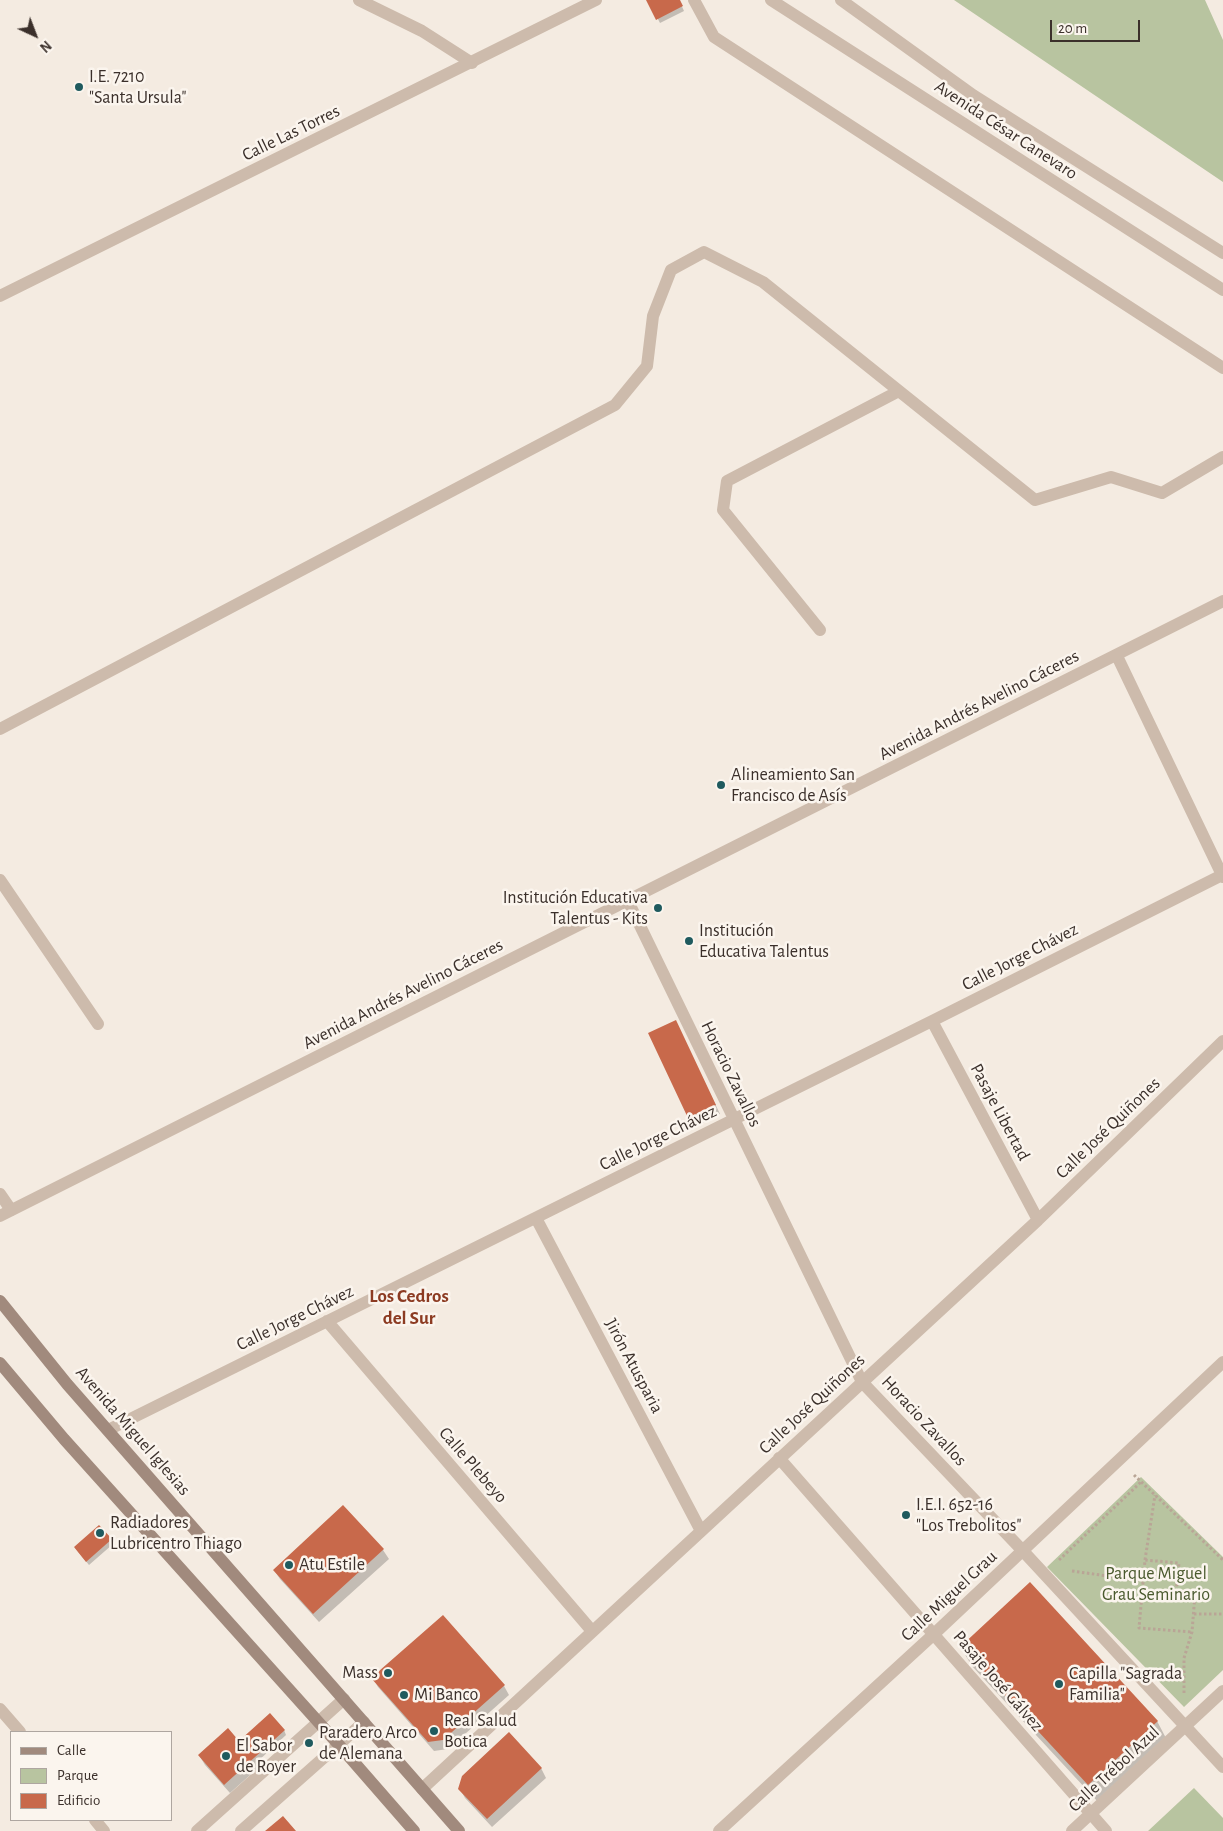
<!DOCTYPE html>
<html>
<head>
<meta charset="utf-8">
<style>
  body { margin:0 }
  #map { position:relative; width:1223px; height:1831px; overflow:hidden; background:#f4ebe1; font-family:"Alegreya Sans",sans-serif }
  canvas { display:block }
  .legend { position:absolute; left:10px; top:1731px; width:162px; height:90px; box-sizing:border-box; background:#fbf5ee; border:1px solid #aea6a0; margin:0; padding:6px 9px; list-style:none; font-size:15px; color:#3b302b }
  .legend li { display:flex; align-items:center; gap:10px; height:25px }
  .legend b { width:25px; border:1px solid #aea6a0 }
  .north { position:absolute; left:10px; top:10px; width:50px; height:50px; -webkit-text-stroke:4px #fbf5ee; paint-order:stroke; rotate:137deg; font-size:14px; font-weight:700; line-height:20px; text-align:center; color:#3b302b }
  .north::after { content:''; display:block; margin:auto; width:18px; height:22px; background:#3b302b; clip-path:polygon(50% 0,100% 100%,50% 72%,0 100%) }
  .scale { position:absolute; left:1050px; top:20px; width:90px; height:22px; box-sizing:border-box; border:2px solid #3b302b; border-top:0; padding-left:6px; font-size:15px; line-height:18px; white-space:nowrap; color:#3b302b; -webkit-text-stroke:4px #fbf5ee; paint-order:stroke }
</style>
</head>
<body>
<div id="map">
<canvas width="1223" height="1831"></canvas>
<ul class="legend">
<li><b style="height:6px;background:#a18a7d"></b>Calle</li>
<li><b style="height:14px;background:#b8c4a0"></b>Parque</li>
<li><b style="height:14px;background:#c8694b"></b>Edificio</li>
</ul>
<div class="north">N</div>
<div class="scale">20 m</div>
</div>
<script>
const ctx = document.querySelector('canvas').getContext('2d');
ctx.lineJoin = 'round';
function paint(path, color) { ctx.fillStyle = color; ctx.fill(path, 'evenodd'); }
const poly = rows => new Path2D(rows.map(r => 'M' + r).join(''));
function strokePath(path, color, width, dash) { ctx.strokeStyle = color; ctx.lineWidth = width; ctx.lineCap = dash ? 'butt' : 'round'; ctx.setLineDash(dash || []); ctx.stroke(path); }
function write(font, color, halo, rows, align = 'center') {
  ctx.font = font + ' "Alegreya Sans",sans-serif'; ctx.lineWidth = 5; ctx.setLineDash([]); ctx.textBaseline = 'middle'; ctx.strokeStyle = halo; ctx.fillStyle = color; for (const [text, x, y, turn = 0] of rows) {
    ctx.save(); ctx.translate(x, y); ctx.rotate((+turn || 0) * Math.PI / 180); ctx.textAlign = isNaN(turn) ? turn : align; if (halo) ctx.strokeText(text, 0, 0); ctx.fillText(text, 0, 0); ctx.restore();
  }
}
paint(poly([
  [954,0,1205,0,1223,40,1223,182],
  [1141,1477,1223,1557,1223,1670,1184,1707,1047,1567],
  [1194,1788,1223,1818,1223,1831,1148,1831]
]), '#b8c4a0');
paint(poly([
  [648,0,679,0,684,11,660,23],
  [680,1031,720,1114,695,1127,650,1034],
  [343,1507,383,1550,389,1559,319,1622,280,1579,274,1570],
  [111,1540,113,1544,89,1565,75,1548],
  [443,1616,504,1686,509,1695,448,1749,434,1751,378,1687,373,1678],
  [961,1648,1157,1721,1167,1740,1099,1803,972,1666],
  [284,1730,286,1735,256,1763,258,1768,230,1793,205,1765,199,1755],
  [541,1768,546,1778,492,1827,465,1798,460,1789]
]), '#0003');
paint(poly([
  [646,0,680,0,683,6,656,20],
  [676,1020,716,1105,688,1118,648,1033],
  [343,1505,384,1549,313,1614,273,1570],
  [99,1525,112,1539,86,1562,74,1547],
  [1030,1582,1158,1721,1088,1785,960,1647],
  [443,1615,505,1685,443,1740,428,1742,371,1678],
  [270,1713,285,1730,224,1785,198,1755,228,1728,239,1741],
  [509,1732,542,1768,487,1819,458,1789,462,1776],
  [283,1816,296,1831,265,1831]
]), '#c8694b');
strokePath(poly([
  [1134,1475,1223,1560],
  [1059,1560,1141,1482],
  [1145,1560,1155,1495],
  [1072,1571,1143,1581],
  [1194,1614,1223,1614],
  [1184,1693,1184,1658,1192,1632,1195,1594,1176,1592,1179,1563,1145,1560,1139,1628,1192,1632]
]), '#b9a596', 3, [2.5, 2.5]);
strokePath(poly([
  [694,0,714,37,1223,368],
  [820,630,723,510,727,481,899,391],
  [0,729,615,405,647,366,653,316,671,270,704,252,763,282,1035,500,1111,477,1162,493,1223,457],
  [0,880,98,1024],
  [0,1194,11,1210]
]), '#cdbbac', 12);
strokePath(poly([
  [359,0,422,31,472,63],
  [1117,656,1223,877],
  [628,901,862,1382,1023,1551,1223,1767],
  [932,1021,1038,1220],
  [536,1218,701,1531],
  [327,1321,592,1631],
  [108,1430,932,1021,1222,875],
  [779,1458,1106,1831],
  [0,1709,20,1732],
  [422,1789,1038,1220,1223,1041],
  [95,1820,104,1831],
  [719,1831,934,1634,1223,1362],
  [1072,1831,1223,1691]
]), '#cdbbac', 12);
strokePath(poly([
  [771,0,1223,290],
  [841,0,973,95,1223,253],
  [0,296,596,0],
  [0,1216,1223,601],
  [197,1831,344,1699],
  [241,1831,364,1722]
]), '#cdbbac', 12);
strokePath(poly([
  [0,1301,67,1384,459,1831],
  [0,1363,64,1439,339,1745,414,1831]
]), '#a18a7d', 12);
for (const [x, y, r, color] of [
  [79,87,5,"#1f5a5e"],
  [721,785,5,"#1f5a5e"],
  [658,908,5,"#1f5a5e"],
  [689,941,5,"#1f5a5e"],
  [906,1515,5,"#1f5a5e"],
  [100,1533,5,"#1f5a5e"],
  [289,1565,5,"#1f5a5e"],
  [388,1673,5,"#1f5a5e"],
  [1059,1684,5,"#1f5a5e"],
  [404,1695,5,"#1f5a5e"],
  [434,1731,5,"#1f5a5e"],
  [309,1743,5,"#1f5a5e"],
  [226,1756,5,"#1f5a5e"]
]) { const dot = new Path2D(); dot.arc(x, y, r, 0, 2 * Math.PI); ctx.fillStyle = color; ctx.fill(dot); strokePath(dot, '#fbf5ee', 2); }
write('18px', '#3b302b', '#fbf5ee', [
  ["I.E. 7210",89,77],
  ["\"Santa Ursula\"",89,98],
  ["Alineamiento San",731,775],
  ["Francisco de Asís",731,796],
  ["Institución Educativa",648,898,"right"],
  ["Talentus - Kits",648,919,"right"],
  ["Institución",699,931],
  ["Educativa Talentus",699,952],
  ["I.E.I. 652-16",916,1505],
  ["\"Los Trebolitos\"",916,1526],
  ["Radiadores",110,1523],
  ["Lubricentro Thiago",110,1544],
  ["Atu Estile",299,1565],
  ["Mass",378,1673,"right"],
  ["Capilla \"Sagrada",1069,1674],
  ["Familia\"",1069,1695],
  ["Mi Banco",414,1695],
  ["Real Salud",444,1721],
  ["Botica",444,1742],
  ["Paradero Arco",319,1733],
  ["de Alemana",319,1754],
  ["El Sabor",236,1746],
  ["de Royer",236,1767]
], 'left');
write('18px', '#3b302b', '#fbf5ee', [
  ["Avenida César Canevaro",1006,130,33],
  ["Calle Las Torres",291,133,-26],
  ["Avenida Andrés Avelino Cáceres",979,705,-27],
  ["Calle Jorge Chávez",1020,957,-27],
  ["Avenida Andrés Avelino Cáceres",403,994,-27],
  ["Horacio Zavallos",731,1074,64],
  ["Pasaje Libertad",1000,1112,62],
  ["Calle José Quiñones",1108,1128,-44],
  ["Calle Jorge Chávez",658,1138,-26],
  ["Calle Jorge Chávez",295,1318,-26],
  ["Jirón Atusparia",634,1366,62],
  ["Calle José Quiñones",812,1404,-43],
  ["Horacio Zavallos",924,1421,47],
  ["Avenida Miguel Iglesias",133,1431,49],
  ["Calle Plebeyo",473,1465,49],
  ["Calle Miguel Grau",949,1596,-43],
  ["Pasaje José Gálvez",998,1681,49],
  ["Calle Trébol Azul",1114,1769,-43]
]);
write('18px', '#4a5a2e', '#fbf5ee', [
  ["Parque Miguel",1156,1574],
  ["Grau Seminario",1156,1595]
]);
write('bold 19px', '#8c3b22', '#fbf5ee', [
  ["Los Cedros",409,1296],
  ["del Sur",409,1318]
]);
</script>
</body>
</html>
